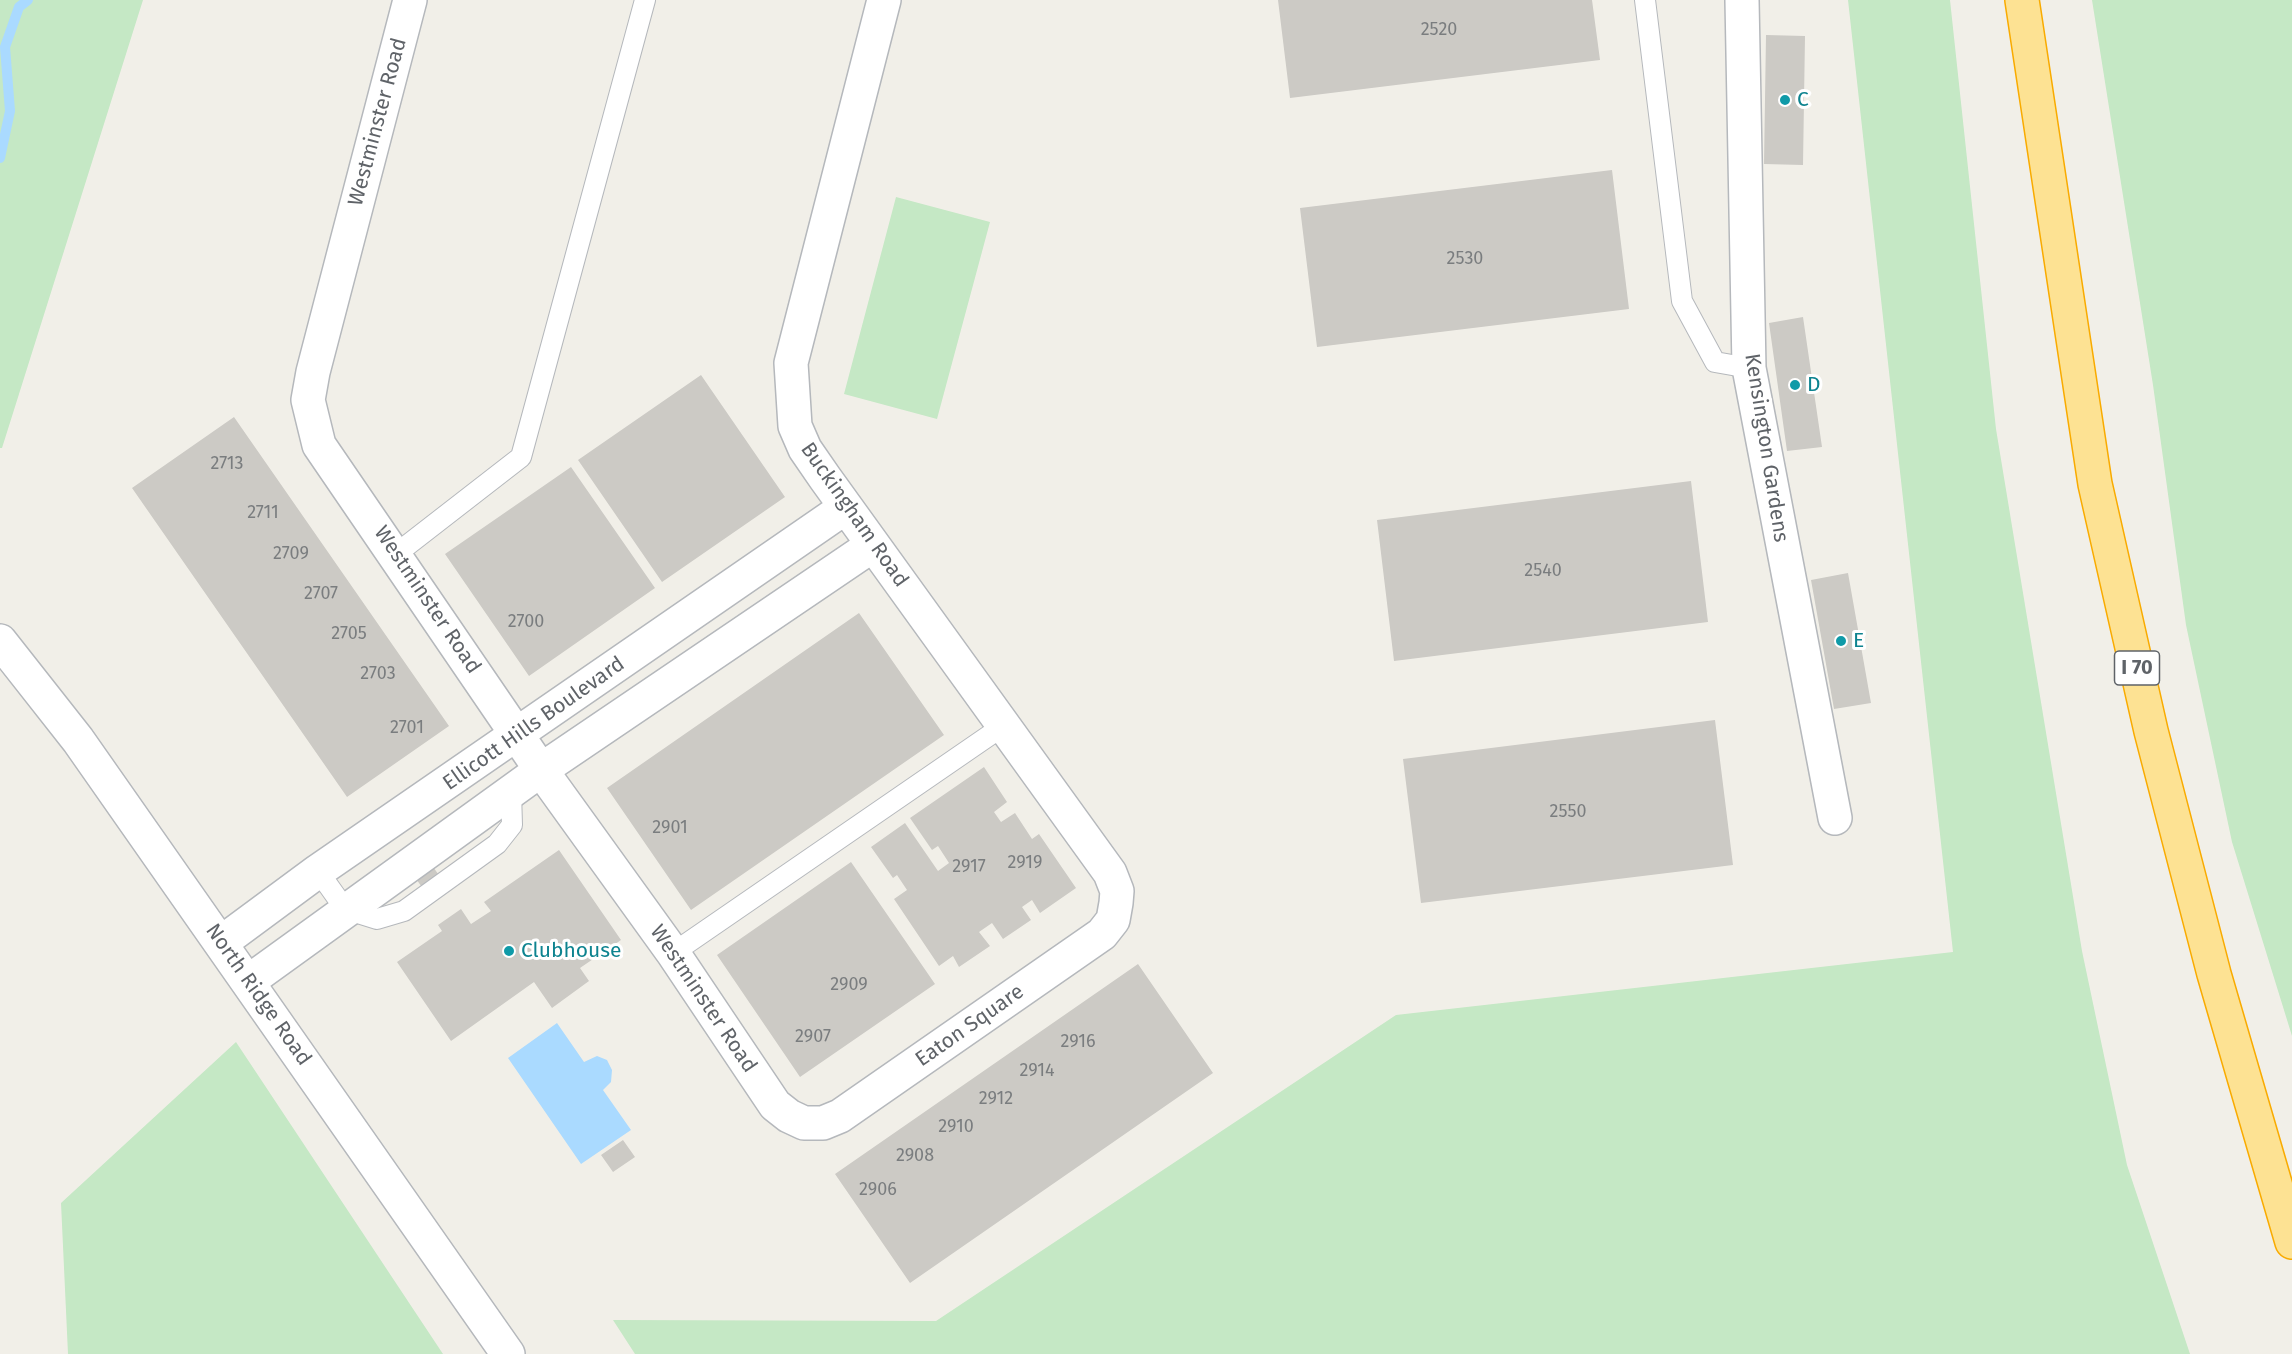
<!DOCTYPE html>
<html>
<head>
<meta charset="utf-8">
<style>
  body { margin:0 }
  canvas { display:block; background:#f1efe8 }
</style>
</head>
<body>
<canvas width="2292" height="1354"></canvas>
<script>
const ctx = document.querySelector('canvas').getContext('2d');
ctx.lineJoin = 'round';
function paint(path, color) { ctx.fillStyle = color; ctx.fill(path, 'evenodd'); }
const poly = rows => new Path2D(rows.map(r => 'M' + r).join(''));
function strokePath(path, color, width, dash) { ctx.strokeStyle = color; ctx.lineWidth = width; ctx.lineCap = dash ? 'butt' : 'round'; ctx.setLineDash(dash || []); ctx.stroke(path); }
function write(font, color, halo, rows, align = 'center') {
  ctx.font = font + ' "Fira Sans",sans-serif'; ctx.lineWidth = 6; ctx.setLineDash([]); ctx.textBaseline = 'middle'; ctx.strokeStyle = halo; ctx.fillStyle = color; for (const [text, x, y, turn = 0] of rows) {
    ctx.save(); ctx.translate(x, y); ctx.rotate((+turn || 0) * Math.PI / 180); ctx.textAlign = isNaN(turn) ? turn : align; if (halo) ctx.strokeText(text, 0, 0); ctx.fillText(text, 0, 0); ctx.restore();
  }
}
paint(poly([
  [0,0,143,0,2,448,0,448],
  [1848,0,1950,0,1996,429,2082,951,2127,1165,2190,1354,635,1354,613,1320,936,1321,1396,1015,1953,952],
  [2092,0,2292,0,2292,1036,2232,842,2186,625,2153,385],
  [896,197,990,222,937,419,844,394],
  [236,1042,443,1354,68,1354,61,1203]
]), '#c5e8c5');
paint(poly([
  [557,1023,584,1062,597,1056,607,1060,612,1070,611,1082,603,1090,631,1130,581,1164,508,1058]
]), '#aadaff');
strokePath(poly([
  [0,158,10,111,5,47,19,7,28,0]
]), '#aadaff', 10);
paint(poly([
  [1278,0,1592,0,1600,60,1290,98],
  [1766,35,1805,36,1803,165,1764,164],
  [1612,170,1629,309,1317,347,1300,208],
  [1803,317,1822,447,1787,451,1769,323],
  [701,375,785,497,662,582,578,460],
  [234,417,449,726,347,797,132,488],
  [571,467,655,588,529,676,445,554],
  [1691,481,1708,622,1394,661,1377,520],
  [1848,573,1871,703,1834,709,1811,580],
  [859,613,944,735,691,910,607,788],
  [1715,720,1733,865,1421,903,1403,759],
  [984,767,1007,802,994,812,1001,822,1015,813,1032,839,1039,834,1076,888,1040,913,1032,900,1022,907,1031,920,1003,939,992,923,979,932,990,946,959,967,953,956,939,966,894,899,907,890,897,875,893,878,871,847,905,823,938,871,949,863,938,846,932,850,910,818],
  [559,850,621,940,580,968,589,981,552,1008,534,982,451,1041,397,962,442,931,438,925,461,909,471,924,491,911,484,902],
  [851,862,935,984,800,1077,717,955],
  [431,864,441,878,424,890,414,876],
  [1138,964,1213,1073,910,1283,835,1174],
  [623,1140,635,1157,613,1172,601,1155]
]), '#cccac5');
const service = poly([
  [1645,0,1682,301,1715,362,1749,368],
  [396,554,521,457,645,0],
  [318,871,345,909,377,919,404,911,497,844,512,825,511,792],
  [673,953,1003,726]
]);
const minor = poly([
  [410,0,313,372,308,400,319,445,541,770,673,953,775,1105,789,1116,804,1123,823,1123,840,1116,1102,934,1113,920,1116,903,1117,891,1110,873,825,478,805,449,795,426,791,363,884,0],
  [1742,0,1749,368,1835,818],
  [222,942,318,871,846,507],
  [249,981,541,770,873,545]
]);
const tertiary = poly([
  [0,641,78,740,508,1354]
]);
const motorway = poly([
  [2022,0,2095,484,2151,731,2214,974,2292,1242]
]);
strokePath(service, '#b5b8bc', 22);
strokePath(minor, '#b5b8bc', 36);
strokePath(tertiary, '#b5b8bc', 36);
strokePath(motorway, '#f9ab00', 36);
strokePath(service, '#fff', 20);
strokePath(minor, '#fff', 33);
strokePath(tertiary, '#fff', 33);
strokePath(motorway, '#fde293', 33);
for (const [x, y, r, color] of [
  [1785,100,6,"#0f9aa8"],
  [1795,385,6,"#0f9aa8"],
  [1841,641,6,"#0f9aa8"],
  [509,951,6,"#0f9aa8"]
]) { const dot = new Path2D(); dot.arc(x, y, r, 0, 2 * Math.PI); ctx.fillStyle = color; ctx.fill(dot); strokePath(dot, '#fff', 2); }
write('18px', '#7a7d7f', null, [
  ["2520",1439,30],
  ["2530",1465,259],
  ["2713",227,464],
  ["2711",263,513],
  ["2709",291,554],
  ["2540",1543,571],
  ["2707",321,594],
  ["2700",526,622],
  ["2705",349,634],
  ["2703",378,674],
  ["2701",407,728],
  ["2550",1568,812],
  ["2901",670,828],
  ["2919",1025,863],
  ["2917",969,867],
  ["2909",849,985],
  ["2907",813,1037],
  ["2916",1078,1042],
  ["2914",1037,1071],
  ["2912",996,1099],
  ["2910",956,1127],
  ["2908",915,1156],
  ["2906",878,1190]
]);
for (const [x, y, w] of [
  [2137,668,45]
]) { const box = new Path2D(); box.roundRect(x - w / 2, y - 17, w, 34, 4.5); ctx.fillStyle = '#fff'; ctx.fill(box); strokePath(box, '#5f6368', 1.5); }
write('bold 20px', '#5f6368', null, [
  ["I 70",2137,668]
]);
write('21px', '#0d838f', '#fff', [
  ["C",1797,100],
  ["D",1807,385],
  ["E",1853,641],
  ["Clubhouse",521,951]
], 'left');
write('21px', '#5f6368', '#fff', [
  ["Westminster Road",378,122,-75],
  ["Kensington Gardens",1766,448,81],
  ["Buckingham Road",854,515,55],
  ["Westminster Road",427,600,56],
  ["Ellicott Hills Boulevard",534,724,-35],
  ["North Ridge Road",258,995,55],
  ["Westminster Road",703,999,56],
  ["Eaton Square",970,1026,-35]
]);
</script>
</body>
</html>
